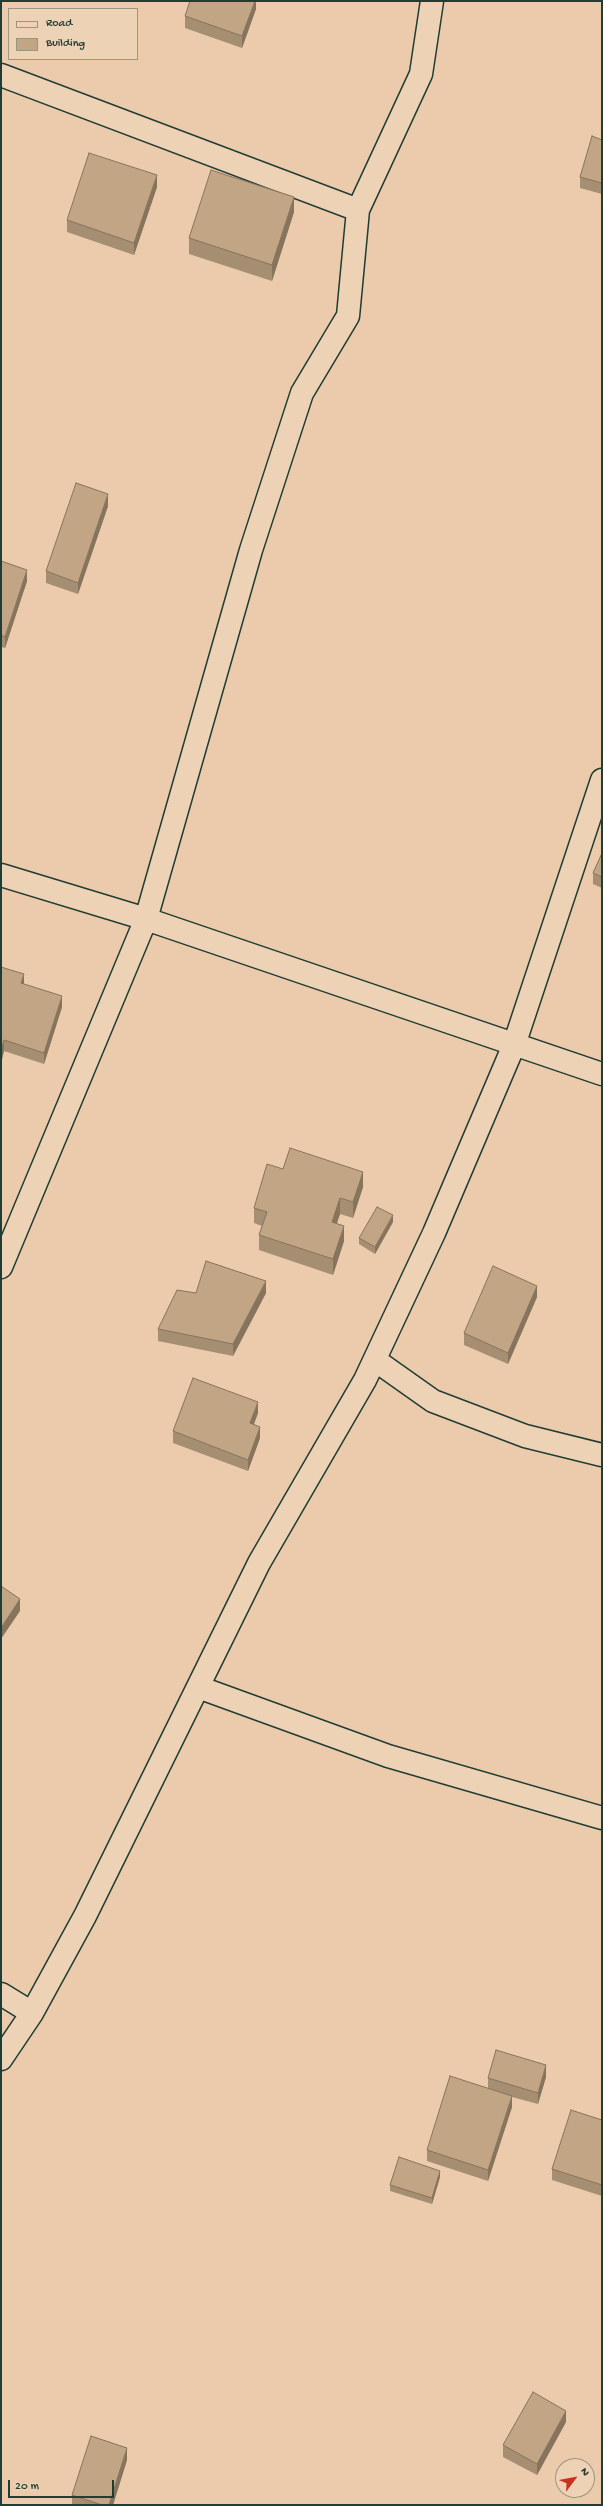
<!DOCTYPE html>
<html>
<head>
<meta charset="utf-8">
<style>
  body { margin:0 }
  #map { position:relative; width:603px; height:2506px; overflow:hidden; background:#ebcbab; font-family:"Gochi Hand",sans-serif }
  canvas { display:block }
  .frame { position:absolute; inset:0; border:2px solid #1f3d34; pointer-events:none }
  .legend { position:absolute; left:8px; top:8px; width:130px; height:52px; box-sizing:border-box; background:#eed2b5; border:1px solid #9b9681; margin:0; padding:5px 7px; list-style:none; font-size:12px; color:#1f3d34 }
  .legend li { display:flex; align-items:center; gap:8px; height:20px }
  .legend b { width:20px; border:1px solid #9b9681 }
  .north { position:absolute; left:555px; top:2458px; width:40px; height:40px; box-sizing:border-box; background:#eed2b5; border:1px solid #9b9681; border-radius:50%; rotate:58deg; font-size:11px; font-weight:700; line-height:16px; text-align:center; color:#1f3d34 }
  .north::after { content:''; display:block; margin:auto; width:14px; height:18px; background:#c8321e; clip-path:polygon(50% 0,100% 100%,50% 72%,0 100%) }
  .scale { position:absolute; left:8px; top:2480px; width:106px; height:18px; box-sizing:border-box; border:2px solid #1f3d34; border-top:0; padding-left:5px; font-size:12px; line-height:14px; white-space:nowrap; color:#1f3d34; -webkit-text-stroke:3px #eed2b5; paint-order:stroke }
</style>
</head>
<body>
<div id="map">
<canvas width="603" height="2506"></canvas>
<div class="frame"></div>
<ul class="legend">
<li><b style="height:5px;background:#eed2b5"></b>Road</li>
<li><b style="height:11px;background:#c1a584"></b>Building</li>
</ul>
<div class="north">N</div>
<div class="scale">20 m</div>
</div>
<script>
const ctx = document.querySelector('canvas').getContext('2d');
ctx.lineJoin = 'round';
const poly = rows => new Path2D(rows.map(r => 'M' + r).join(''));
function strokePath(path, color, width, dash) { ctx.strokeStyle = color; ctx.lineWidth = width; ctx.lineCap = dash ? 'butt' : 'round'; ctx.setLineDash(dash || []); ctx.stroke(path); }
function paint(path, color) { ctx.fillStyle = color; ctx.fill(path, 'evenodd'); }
const minor = poly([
  [1,75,358,210],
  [1,875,146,919,602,1074],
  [1,1267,146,919,251,550,302,393,348,316,358,210,421,74,432,1],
  [375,1360,433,1401,525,1436,602,1455],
  [198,1687,388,1756,602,1818],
  [1,1994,32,2013],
  [1,2059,32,2013,85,1916,259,1563,365,1380,434,1233,514,1045,602,780]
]);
strokePath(minor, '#1f3d34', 25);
strokePath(minor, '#eed2b5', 22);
paint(poly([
  [256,1,256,9,242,48,185,28,185,16],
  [602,140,602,194,580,188,580,177],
  [157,187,134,255,67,232,67,220],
  [294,212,272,281,189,254,189,238],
  [108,506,78,594,46,583,46,571],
  [1,561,27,581,5,648,1,647],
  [602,853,602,888,593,884,593,873],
  [1,967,24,984,62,1007,44,1064,4,1051,2,1059,1,1058],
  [283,1169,363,1187,353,1218,340,1214,337,1223,344,1241,333,1275,259,1250,259,1235,262,1226,254,1223,254,1208],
  [393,1222,375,1254,359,1244,359,1238],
  [196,1293,266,1293,233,1356,158,1341,158,1329],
  [537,1297,508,1364,464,1345,464,1333],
  [258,1413,254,1424,260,1438,248,1471,173,1443,173,1431],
  [546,2077,538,2104,512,2097,512,2107,488,2181,427,2161,427,2150,488,2088,488,2078],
  [602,2120,602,2196,552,2180,552,2169],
  [440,2177,432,2204,390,2191,390,2185],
  [566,2422,537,2475,503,2457,503,2445],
  [127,2460,113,2505,72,2505,72,2495]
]), '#a68e72');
paint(poly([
  [255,1,256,1,256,9,242,48,242,36],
  [157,175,157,187,134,255,134,243],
  [294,197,294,212,272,281,272,265],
  [108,494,108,506,78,594,78,583],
  [27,570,27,581,5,648,5,637],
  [24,974,24,986,21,983],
  [62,996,62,1007,44,1064,44,1053],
  [4,1040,4,1051,2,1059,2,1047],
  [363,1172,363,1187,353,1218,353,1202],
  [340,1198,340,1214,332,1237,332,1222],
  [393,1215,393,1222,375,1254,375,1247],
  [344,1226,344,1241,333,1275,333,1259],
  [266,1281,266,1293,233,1356,233,1344],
  [537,1286,537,1297,508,1364,508,1353],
  [258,1402,258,1413,250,1434,250,1423],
  [260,1427,260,1438,248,1471,248,1460],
  [20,1599,20,1611,1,1639,1,1628],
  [546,2065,546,2077,538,2104,538,2093],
  [512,2096,512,2107,488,2181,488,2170],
  [440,2171,440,2177,432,2204,432,2198],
  [566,2411,566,2422,537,2475,537,2464],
  [127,2448,127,2460,113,2505,109,2505]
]), '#87745c');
const building = poly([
  [190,1,255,1,242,36,185,16,190,1],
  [592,136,602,140,602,183,580,177,592,136],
  [89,153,157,175,134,243,67,220,89,153],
  [211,170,294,197,272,265,189,238,211,170],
  [76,483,108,494,78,583,46,571,76,483],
  [1,561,27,570,5,637,1,635,1,561],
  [602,853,602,877,593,873,602,853],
  [1,967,24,974,21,983,62,996,44,1053,4,1040,2,1047,1,1047,1,967],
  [290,1148,363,1172,353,1202,340,1198,332,1222,344,1226,333,1259,259,1235,267,1212,254,1208,267,1164,283,1169,290,1148],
  [377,1207,393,1215,375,1247,359,1238,377,1207],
  [206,1261,266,1281,233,1344,158,1329,177,1290,196,1293,206,1261],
  [493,1266,537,1286,508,1353,464,1333,493,1266],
  [193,1378,258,1402,250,1423,260,1427,248,1460,173,1431,193,1378],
  [1,1586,20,1599,1,1628,1,1586],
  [496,2050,546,2065,538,2093,488,2078,496,2050],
  [450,2076,512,2096,488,2170,427,2150,450,2076],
  [571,2110,602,2120,602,2185,552,2169,571,2110],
  [399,2157,440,2171,432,2198,390,2185,399,2157],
  [533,2392,566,2411,537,2464,503,2445,533,2392],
  [91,2436,127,2448,109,2505,102,2505,72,2495,91,2436]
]);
paint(building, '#c1a584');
strokePath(building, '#87745c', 1);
</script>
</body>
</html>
